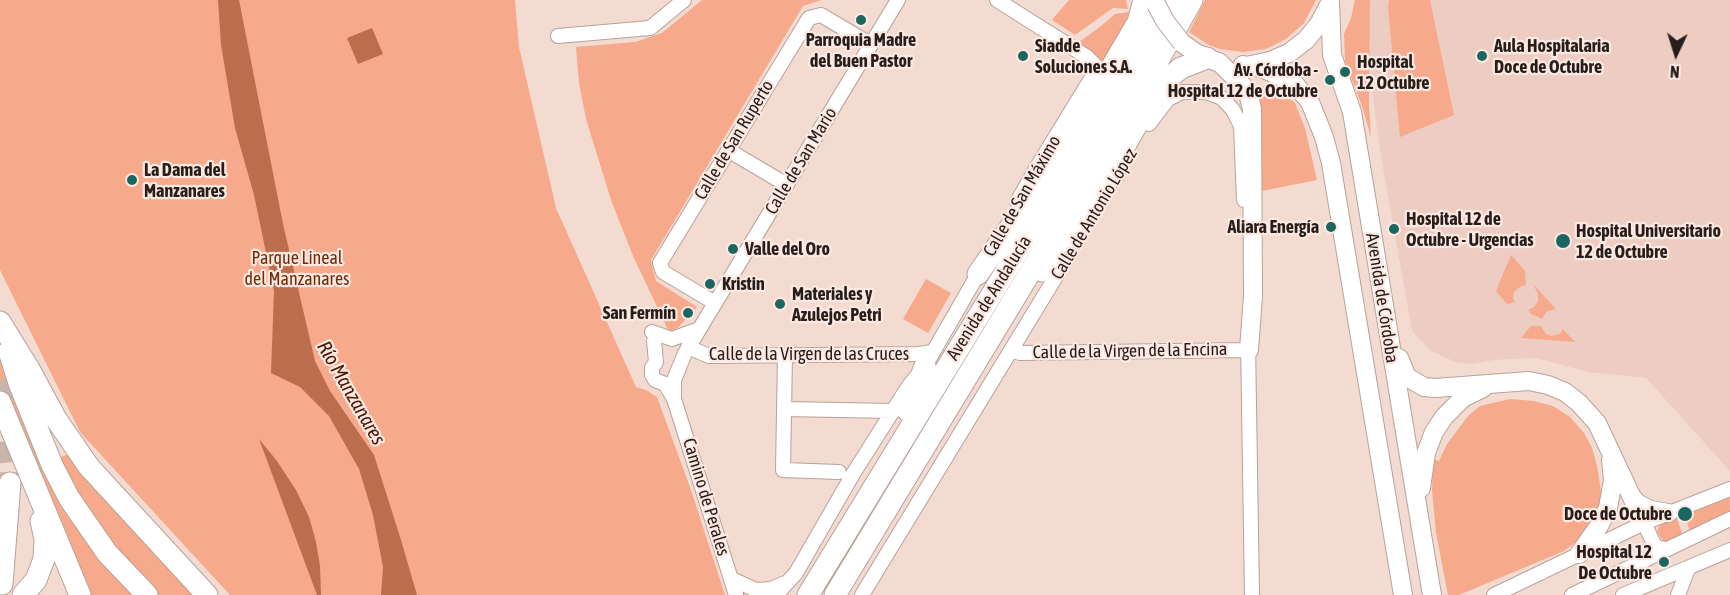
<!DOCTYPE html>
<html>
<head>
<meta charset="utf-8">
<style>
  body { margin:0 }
  #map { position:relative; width:1730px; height:595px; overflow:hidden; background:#f3dbd2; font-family:"Asap Condensed",sans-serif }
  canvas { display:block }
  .north { position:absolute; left:1646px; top:24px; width:60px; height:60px; -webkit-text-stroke:4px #fde9e2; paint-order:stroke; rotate:184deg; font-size:16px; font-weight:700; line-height:24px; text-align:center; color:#271e1b }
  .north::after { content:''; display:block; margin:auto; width:21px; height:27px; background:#271e1b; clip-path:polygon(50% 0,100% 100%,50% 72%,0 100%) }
</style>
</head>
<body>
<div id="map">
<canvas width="1730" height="595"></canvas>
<div class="north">N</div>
</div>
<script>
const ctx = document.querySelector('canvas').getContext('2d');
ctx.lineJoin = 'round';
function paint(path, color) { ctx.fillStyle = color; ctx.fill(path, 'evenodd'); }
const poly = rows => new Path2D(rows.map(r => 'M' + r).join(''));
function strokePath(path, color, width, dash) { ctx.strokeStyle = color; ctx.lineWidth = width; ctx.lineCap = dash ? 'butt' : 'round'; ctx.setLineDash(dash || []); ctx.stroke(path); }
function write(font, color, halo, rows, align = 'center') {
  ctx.font = font + ' "Asap Condensed",sans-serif'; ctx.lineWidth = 4.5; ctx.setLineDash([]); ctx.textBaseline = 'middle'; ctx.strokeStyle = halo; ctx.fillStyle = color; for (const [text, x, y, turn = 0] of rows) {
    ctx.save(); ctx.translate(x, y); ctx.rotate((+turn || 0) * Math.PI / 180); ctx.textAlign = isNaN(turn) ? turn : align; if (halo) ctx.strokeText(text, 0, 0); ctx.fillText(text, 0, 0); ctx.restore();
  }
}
paint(poly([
  [1360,0,1730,0,1730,471,1646,378,1588,372,1536,358,1494,360,1471,364,1455,362,1430,350,1412,331,1380,151]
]), '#edcdc2');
paint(poly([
  [0,0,515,0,519,47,556,208,636,387,646,390,657,397,691,490,725,595,230,595,80,432,0,270],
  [702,0,822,0,803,6,651,260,656,281,697,307,678,328,669,332,633,256,611,200,586,119,579,83,576,47,635,42,662,33],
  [1069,0,1126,0,1128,9,1113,8,1075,35,1052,20],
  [1205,0,1316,0,1304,23,1286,39,1266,49,1243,52,1220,49,1209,45,1189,32],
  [1355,0,1370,0,1369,104,1371,138,1363,109,1345,61,1344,34,1351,18],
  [1389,0,1430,0,1454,115,1400,137,1388,7],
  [1129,12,1126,21,1131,24,1102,65,1100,59,1080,45,1079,42,1100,27,1115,14],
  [1265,86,1275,87,1281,90,1295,103,1305,128,1317,180,1262,191,1261,106,1257,88],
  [1511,255,1525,271,1526,285,1521,286,1514,292,1513,299,1515,302,1507,304,1496,291],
  [926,279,951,293,928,333,903,319],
  [1533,284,1556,309,1547,311,1542,319,1531,314,1528,310,1534,307,1538,301,1538,294],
  [1531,326,1541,326,1546,334,1551,336,1560,334,1563,329,1575,342,1521,338],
  [0,348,67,513,87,543,133,595,90,595,68,536,0,380],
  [1510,399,1534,401,1553,406,1570,417,1584,433,1592,448,1597,465,1602,498,1598,511,1589,527,1576,542,1564,551,1459,595,1448,595,1436,533,1432,490,1433,459,1439,461,1447,444,1468,416,1480,406],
  [70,453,197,595,157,595,99,527,65,474,61,457],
  [1730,495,1730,513,1690,532,1684,513],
  [1676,516,1683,536,1664,542,1657,532,1660,524]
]), '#f6aa8b');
paint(poly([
  [218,0,239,0,283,224,315,361,330,391,374,455,401,540,417,595,381,595,383,567,373,515,359,469,329,416,300,387,271,373,274,291,254,195,235,128,221,45],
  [372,28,383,54,358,64,347,38],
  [259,439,277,461,296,490,309,517,316,542,320,566,321,595,317,595]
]), '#bc6d4d');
strokePath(poly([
  [0,380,4,398,10,463,10,483]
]), '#cab5ad', 21, [21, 10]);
const minor = poly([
  [997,0,1087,57,1095,65,1094,74,1037,167,1017,202],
  [558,36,650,28,684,0],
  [1149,124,1168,99,1182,92,1206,92,1222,98,1233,110,1241,126,1244,200],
  [728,150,787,185],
  [715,303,663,272,660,263,809,18,821,15,870,44],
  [652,332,672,339,699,329],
  [654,341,656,362,652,368,652,375,655,380,665,384,674,399,736,595],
  [1248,342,1252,595],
  [688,347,709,356,919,354,932,352],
  [1011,350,1020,353,1249,350],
  [785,355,783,470,839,472],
  [674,399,674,380,685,353,898,0],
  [784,409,894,411],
  [1644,523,1654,544,1656,547,1666,549],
  [732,579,756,590,771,589,785,583],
  [776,595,796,573,853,474,908,387,925,366,981,269],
  [862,595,1069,255],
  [1494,595,1644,523,1730,489],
  [1572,595,1730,519],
  [1623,595,1730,550],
  [1678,595,1688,569]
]);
const major = poly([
  [1330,2,1332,55,1352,112,1432,595],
  [1182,43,1196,53,1217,62],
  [1219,62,1243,86,1248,93,1252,109,1253,296,1249,350],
  [1243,65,1264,69,1293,82,1310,102,1324,137,1331,163,1403,595],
  [1251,65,1270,61,1289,53,1306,40,1319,24,1329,5],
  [1399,358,1407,377,1424,387,1435,388,1529,381,1548,385,1565,392,1579,403,1597,423,1644,523],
  [1421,488,1426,453,1434,432,1444,417,1463,398,1483,388],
  [1632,497,1637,503,1650,510,1668,513],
  [1579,554,1599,526,1608,508,1613,480,1611,460]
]);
const highway = poly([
  [1059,157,1138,22,1144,0],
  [1042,271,1052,263,1101,187,1114,174,1123,149,1136,126,1166,80,1181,68,1207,58],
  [978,274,1062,153],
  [0,322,29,369,56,419,89,467,207,595],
  [9,351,19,383,52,465,69,498,107,553,147,595],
  [0,402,80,595],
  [908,411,925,366],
  [2,584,10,483],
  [23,595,36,580,44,559,45,539,41,521],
  [808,595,1129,70,1170,0],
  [835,595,1155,66,1192,0]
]);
strokePath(minor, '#b8a299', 16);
strokePath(major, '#b8a299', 20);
strokePath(highway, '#b8a299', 23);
strokePath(minor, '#fff', 14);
strokePath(major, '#fff', 18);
strokePath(highway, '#fff', 21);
const majorBridge = poly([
  [1156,4,1165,21,1182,43]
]);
strokePath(majorBridge, '#b8a299', 20, []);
strokePath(majorBridge, '#fff', 18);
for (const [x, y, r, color] of [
  [861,20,6,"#1a6661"],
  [1023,56,6,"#1a6661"],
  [1482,56,6,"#1a6661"],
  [1345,72,6,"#1a6661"],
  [1330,80,6,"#1a6661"],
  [132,180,6,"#1a6661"],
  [1331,227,6,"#1a6661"],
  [1394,229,6,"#1a6661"],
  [1563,241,8,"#1a6661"],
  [733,249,6,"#1a6661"],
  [710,284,6,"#1a6661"],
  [780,304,6,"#1a6661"],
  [688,313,6,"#1a6661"],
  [1685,514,8,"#1a6661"],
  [1664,562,6,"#1a6661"]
]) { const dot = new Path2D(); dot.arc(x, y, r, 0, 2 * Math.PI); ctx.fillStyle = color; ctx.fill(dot); strokePath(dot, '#fde9e2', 2); }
write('bold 18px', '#271e1b', '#fde9e2', [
  ["Parroquia Madre",861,40,"center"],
  ["del Buen Pastor",861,61,"center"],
  ["Siadde",1035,46],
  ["Soluciones S.A.",1035,67],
  ["Aula Hospitalaria",1494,46],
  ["Doce de Octubre",1494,67],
  ["Hospital",1357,62],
  ["12 Octubre",1357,83],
  ["Av. Córdoba -",1318,70,"right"],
  ["Hospital 12 de Octubre",1318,91,"right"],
  ["La Dama del",144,170],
  ["Manzanares",144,191],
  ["Hospital 12 de",1406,219],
  ["Octubre - Urgencias",1406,240],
  ["Aliara Energía",1319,227,"right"],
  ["Hospital Universitario",1576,231],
  ["12 de Octubre",1576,252],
  ["Valle del Oro",745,249],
  ["Kristin",722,284],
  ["Materiales y",792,294],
  ["Azulejos Petri",792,315],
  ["San Fermín",676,313,"right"],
  ["Doce de Octubre",1672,514,"right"],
  ["Hospital 12",1652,552,"right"],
  ["De Octubre",1652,573,"right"]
], 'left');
write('18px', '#271e1b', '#fde9e2', [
  ["Calle de San Ruperto",734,140,-59],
  ["Calle de San Mario",801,161,-59],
  ["Calle de San Máximo",1022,196,-60],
  ["Calle de Antonio López",1094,214,-59],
  ["Avenida de Andalucía",989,298,-58],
  ["Avenida de Córdoba",1382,298,81],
  ["Calle de la Virgen de la Encina",1130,351,-1],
  ["Calle de la Virgen de las Cruces",809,354],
  ["Camino de Perales",706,497,73]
]);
write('18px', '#742c06', '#fde9e2', [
  ["Parque Lineal",297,258],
  ["del Manzanares",297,279]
]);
write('italic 20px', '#4a1700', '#fde9e2', [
  ["Río Manzanares",351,393,60]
]);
</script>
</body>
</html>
